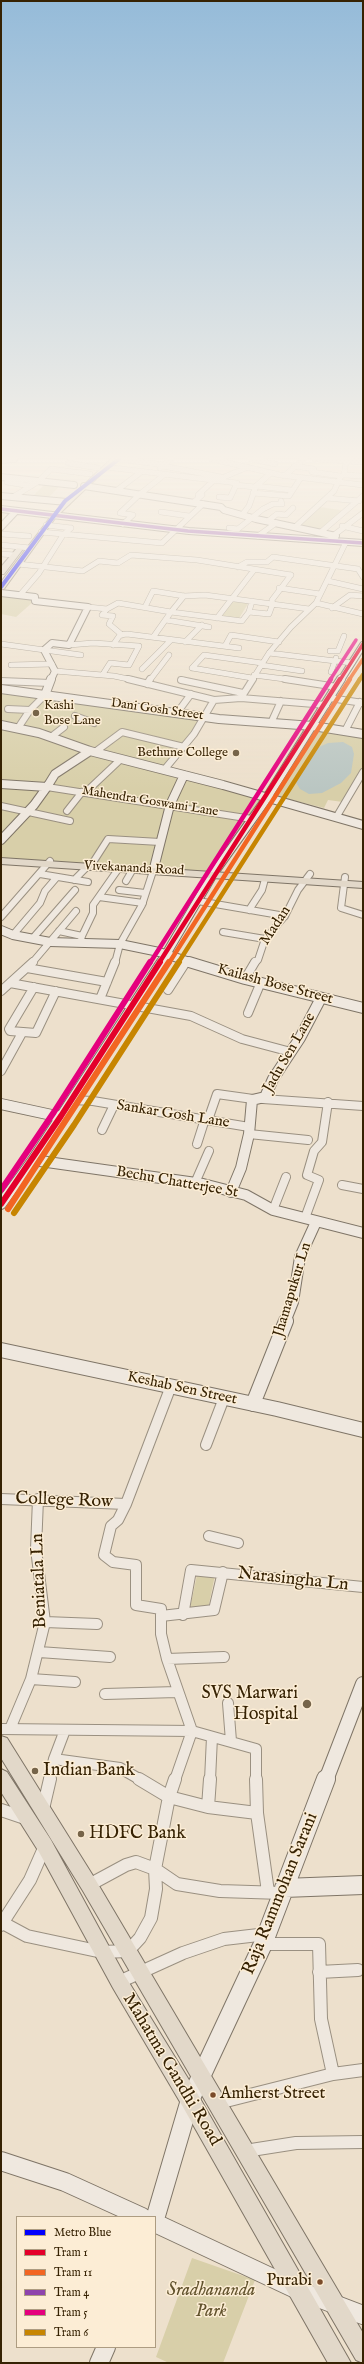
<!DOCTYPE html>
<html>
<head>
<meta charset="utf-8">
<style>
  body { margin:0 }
  #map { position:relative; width:364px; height:2364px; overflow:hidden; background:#ede0cc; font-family:"IM FELL English",serif }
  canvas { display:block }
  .frame { position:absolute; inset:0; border:2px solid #362203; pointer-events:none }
  .legend { position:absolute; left:16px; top:2216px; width:140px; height:132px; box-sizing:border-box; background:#fcedd5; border:1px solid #ad9c81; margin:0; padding:5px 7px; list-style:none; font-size:12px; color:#362203 }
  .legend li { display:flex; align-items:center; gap:8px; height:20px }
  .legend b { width:20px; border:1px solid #ad9c81 }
</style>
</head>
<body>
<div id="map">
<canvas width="364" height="2364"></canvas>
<div class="frame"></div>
<ul class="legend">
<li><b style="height:5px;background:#00f"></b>Metro Blue</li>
<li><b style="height:5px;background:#e4002b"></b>Tram 1</li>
<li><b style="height:5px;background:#f26522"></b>Tram 11</li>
<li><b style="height:5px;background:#8e44ad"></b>Tram 4</li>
<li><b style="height:5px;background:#e5007d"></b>Tram 5</li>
<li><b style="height:5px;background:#c78501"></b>Tram 6</li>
</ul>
</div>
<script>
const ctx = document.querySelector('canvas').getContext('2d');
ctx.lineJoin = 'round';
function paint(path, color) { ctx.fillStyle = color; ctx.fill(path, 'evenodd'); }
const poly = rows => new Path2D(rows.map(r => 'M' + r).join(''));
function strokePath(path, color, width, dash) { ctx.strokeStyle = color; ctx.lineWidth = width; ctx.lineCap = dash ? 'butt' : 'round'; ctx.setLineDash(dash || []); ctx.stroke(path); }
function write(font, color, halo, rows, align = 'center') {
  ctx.font = font + ' "IM FELL English",serif'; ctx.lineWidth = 3; ctx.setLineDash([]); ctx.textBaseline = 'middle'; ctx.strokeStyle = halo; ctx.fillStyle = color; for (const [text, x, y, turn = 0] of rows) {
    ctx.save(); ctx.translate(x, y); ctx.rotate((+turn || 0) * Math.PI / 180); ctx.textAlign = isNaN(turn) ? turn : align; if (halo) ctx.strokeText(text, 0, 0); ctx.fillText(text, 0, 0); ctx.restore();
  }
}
paint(poly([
  [46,483,61,485,46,500,31,498],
  [320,507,346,511,321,531,297,526],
  [1,596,30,599,33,602,16,617,1,614],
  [233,601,249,602,238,620,219,617],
  [1,691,203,718,164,770,268,797,216,872,1,858],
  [315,728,363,735,363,767,343,802,328,800,324,808,273,795],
  [197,1575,215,1575,208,1609,190,1608],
  [192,2258,255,2280,223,2363,169,2363,156,2357]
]), '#d8cfa9');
paint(poly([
  [343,742,352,747,354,754,351,773,341,783,322,793,309,794,300,789,295,781,295,776,313,750,328,743]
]), '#bac6c2');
const streetFar4 = poly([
  [72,459,68,463,98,468],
  [118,459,164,465],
  [212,459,280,475,363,485],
  [251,459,275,464],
  [315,459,363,462],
  [163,466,221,477],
  [294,466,314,469,312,472,341,476],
  [106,467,237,483],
  [160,468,171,459],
  [344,475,363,476],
  [284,476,304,459],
  [217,480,248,467],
  [7,482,31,486],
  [235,485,255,487],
  [256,486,291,490],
  [116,491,141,472],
  [253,493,289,496,300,479],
  [140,494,164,475],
  [13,497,39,481,51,469,90,474],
  [219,497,230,498,237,483],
  [327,498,359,501],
  [194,502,202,495,198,495,212,482],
  [161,512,189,516],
  [242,515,249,506,256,486,271,473],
  [268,521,277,514,286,515,293,508],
  [123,524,133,515,120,513,140,494],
  [46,525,71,528],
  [342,526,363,531],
  [295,527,334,491,341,476,344,475,346,461],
  [229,528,238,529,263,509,273,504,282,504,281,501],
  [41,532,162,543,203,504],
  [321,532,363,496],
  [1,534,29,536],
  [334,535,363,513],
  [258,536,276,523],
  [1,545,30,548],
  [1,554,15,555],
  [18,564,83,571,99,561,118,563,131,555,197,560,291,575],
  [238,567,247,562,267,562,273,557,358,569,363,577],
  [328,581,363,589],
  [279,588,320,594],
  [20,595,39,573,63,535,71,528],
  [272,600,291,575],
  [316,603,363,614],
  [88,607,107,609,118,603,171,612,154,636],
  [145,607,153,591,184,596,205,595,309,609],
  [332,608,350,595,363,596],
  [107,609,102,615,113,616,109,624,122,635],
  [171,612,242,621,249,612,252,601],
  [171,612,184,596],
  [249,612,269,614,273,603],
  [217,618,254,570],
  [166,620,209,627],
  [185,642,202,625],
  [1,644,81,655],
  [69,645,93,643,139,646,129,665,110,663,103,674],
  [113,645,120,635,127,634,239,648],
  [225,646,231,635,279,642],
  [330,651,338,651,344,636],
  [269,653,352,663],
  [11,665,52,664],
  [261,665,302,671],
  [192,668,204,655,262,663],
  [192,668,252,678],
  [142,669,171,640],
  [55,671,114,676,133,680],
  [331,672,336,658],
  [254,675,292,680],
  [150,680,169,655],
  [181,680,183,680],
  [252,680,269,653,291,627,316,603,346,542]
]);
const streetFar3 = poly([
  [128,679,214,700],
  [285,679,337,687],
  [181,680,243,693],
  [1,681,50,683],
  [147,684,150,679],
  [241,698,326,705],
  [330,698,363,703],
  [8,709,30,710],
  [177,713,191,694],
  [75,716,94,723],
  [271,723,281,701],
  [18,728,30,710,45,695],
  [345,731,360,702],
  [51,737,64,727],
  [95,752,122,732,184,747],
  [164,770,194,734,214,700,241,698,253,679],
  [47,787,252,819],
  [86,792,121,759],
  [1,806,70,821],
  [67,811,82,792],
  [337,816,363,772],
  [92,864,108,839,160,842],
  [40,874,88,882],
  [345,877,341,908,363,915],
  [74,880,87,867],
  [126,881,133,869],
  [119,890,145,893],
  [99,897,143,903],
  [198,901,285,916],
  [249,910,262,890,265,879],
  [1,917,50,861],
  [59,931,82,936,81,940],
  [223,932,265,939],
  [13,935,40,903,45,891,57,877],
  [82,936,93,913,93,905,119,868],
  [33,938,75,890],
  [32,963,76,911],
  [115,963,120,944,142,905,154,868],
  [185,963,186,961],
  [254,963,258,960,265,939,285,916,298,890,310,874]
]);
const streetFar2 = poly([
  [27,968,107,982],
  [245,979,255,962],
  [10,983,191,1016,242,1039,291,1052],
  [34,987,9,1029,10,1031,36,1033,56,991],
  [168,990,186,962],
  [1,991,33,962],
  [100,999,115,962],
  [248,1013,261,982],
  [1,1071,22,1033],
  [263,1099,363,1106],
  [72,1100,93,1101,249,1127],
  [208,1120,217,1094,253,1099],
  [102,1130,114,1105],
  [249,1134,308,1140],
  [197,1144,205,1119],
  [195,1183,209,1151],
  [342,1185,363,1189],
  [273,1210,286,1177],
  [305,1218,319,1180,307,1175,314,1151,322,1142,328,1102]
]);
const streetFar1 = poly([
  [171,1386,126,1504,118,1520,111,1526,104,1555,113,1562,136,1565,136,1605,161,1609,161,1634,167,1659,192,1731,175,1780],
  [206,1445,224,1398],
  [1,1499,126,1504],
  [209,1536,238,1543],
  [183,1615,191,1570,363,1587],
  [161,1616,214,1610,223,1572],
  [45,1622,97,1624],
  [39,1652,110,1657],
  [167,1659,224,1657],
  [31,1679,75,1682],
  [105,1694,177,1692],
  [228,1703,231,1741],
  [1,1729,192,1731,256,1749,256,1780],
  [10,1729,31,1679,45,1622,36,1549,38,1499],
  [54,1759,120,1768,141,1780],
  [49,1780,54,1759,65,1730],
  [210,1780,212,1737]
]);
const street = poly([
  [139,1779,169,1797,208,1807,257,1813],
  [175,1779,169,1797,155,1869,177,1884,220,1891,282,1893],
  [256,1779,257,1813,268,1892],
  [208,1807,210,1779],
  [43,1809,50,1779],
  [1,1810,25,1818],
  [1,1922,27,1936,102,1952,128,1951,140,1938,151,1918,156,1889,155,1869,136,1862,126,1865,89,1885],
  [1,1925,30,1880,45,1846],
  [263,1944,319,1944,321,2019,333,2074,363,2070],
  [319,1972,358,1970],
  [119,1982,183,1953,224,1939,267,1934],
  [218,2103,333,2074],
  [245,2151,296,2143,363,2142]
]);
const secondaryFar4 = poly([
  [1,460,14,459],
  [1,477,74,485],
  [84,486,221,507,224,510,256,519,336,536],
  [1,496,67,502],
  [1,509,189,531,363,543],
  [1,527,16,511],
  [1,593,35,597,35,601,88,607,69,645,52,643,44,650,55,671,51,680],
  [341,680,363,645]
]);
const secondaryFar3 = poly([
  [1,689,219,719,313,726,363,734],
  [45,695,51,679],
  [1,725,39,733,90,751,223,785,363,825],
  [1,784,47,787,55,774,90,751],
  [1,840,34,805,47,787],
  [154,868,170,805,184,775],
  [1,930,13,935,50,942,120,944,159,952,193,963],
  [161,963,213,874,265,801,341,679]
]);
const secondaryFar2 = poly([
  [189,962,245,979,363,1008],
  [1,1104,61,1117],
  [33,1160,203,1184,246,1195,273,1210,363,1233],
  [231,1192,241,1168,249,1134,252,1100,265,1097,273,1079,300,1038,321,998],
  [1,1204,33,1160,162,962],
  [285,1322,293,1302,300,1257,316,1222]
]);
const secondaryFar1 = poly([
  [1,1350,277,1409,363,1430],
  [253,1404,286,1321],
  [326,1780,363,1684]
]);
const secondary = poly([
  [284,1888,363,1885],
  [1,2161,65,2182,142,2217],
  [155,2219,190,2100,263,1944,326,1779],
  [155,2223,300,2291,363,2315],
  [99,2363,106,2347]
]);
const primary = poly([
  [111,459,117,459,56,517,4,589,1,589,1,582,52,515,111,459],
  [17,548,23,549,4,574,1,574,1,567,17,548],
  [1,858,363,882,363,888,1,864,1,858],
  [1,1736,7,1738,95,1879,363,2333,363,2363,356,2360,83,1891,1,1758,1,1736],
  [1,1769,7,1772,51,1840,125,1976,197,2093,351,2363,328,2363,183,2107,113,1988,39,1852,1,1792,1,1769]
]);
strokePath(streetFar4, '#9a9081', 6);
strokePath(streetFar3, '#9a9081', 8);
strokePath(streetFar2, '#9a9081', 10);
strokePath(streetFar1, '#9a9081', 12);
strokePath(street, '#9a9081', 14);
strokePath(secondaryFar4, '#7f7567', 8);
strokePath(secondaryFar3, '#7f7567', 10);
strokePath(secondaryFar2, '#7f7567', 12);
strokePath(secondaryFar1, '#7f7567', 16);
strokePath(secondary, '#7f7567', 20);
strokePath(primary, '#7f7567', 2);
strokePath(streetFar4, '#efe8df', 5);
strokePath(streetFar3, '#efe8df', 6);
strokePath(streetFar2, '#efe8df', 8);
strokePath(streetFar1, '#efe8df', 10);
strokePath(street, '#efe8df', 12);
strokePath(secondaryFar4, '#efe8df', 6);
strokePath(secondaryFar3, '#efe8df', 8);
strokePath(secondaryFar2, '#efe8df', 10);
strokePath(secondaryFar1, '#efe8df', 14);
strokePath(secondary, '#efe8df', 18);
paint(primary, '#e2d8c9');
strokePath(poly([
  [340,680,363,644]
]), '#e4002b', 3.5);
strokePath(poly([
  [159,963,340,679]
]), '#e4002b', 4.5);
strokePath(poly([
  [1,1204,61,1116,160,962]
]), '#e4002b', 6);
strokePath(poly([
  [349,680,363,659]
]), '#f26522', 3.5);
strokePath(poly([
  [169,963,350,679]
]), '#f26522', 4.5);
strokePath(poly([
  [8,1209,169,962]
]), '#f26522', 6);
strokePath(poly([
  [1,509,188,531,363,543]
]), '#8e44ad', 3.5);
strokePath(poly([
  [330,680,356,640]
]), '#e5007d', 3.5);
strokePath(poly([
  [150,963,331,679]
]), '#e5007d', 4.5);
strokePath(poly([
  [1,1190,54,1112,150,962]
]), '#e5007d', 6);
strokePath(poly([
  [359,680,363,674]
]), '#c78501', 3.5);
strokePath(poly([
  [178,963,360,679]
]), '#c78501', 4.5);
strokePath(poly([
  [14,1213,74,1125,179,962]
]), '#c78501', 6);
strokePath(poly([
  [1,587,65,501,119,459]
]), '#00f', 4);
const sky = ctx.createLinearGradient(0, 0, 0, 790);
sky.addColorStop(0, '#95bbd9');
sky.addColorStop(0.58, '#f7f1e8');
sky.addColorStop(1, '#f7f1e800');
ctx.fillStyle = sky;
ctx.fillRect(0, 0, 364, 790);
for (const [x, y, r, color] of [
  [36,713,4,"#766449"],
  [236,753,4,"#766449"],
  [307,1704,5,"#766449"],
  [35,1771,4,"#766449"],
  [81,1834,4,"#766449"],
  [213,2095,3.5,"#7a4b2a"],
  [320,2282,3.5,"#7a4b2a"]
]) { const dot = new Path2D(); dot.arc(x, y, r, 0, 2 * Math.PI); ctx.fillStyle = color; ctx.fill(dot); strokePath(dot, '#fcedd5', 1.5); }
write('13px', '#362203', '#fcedd5', [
  ["Kashi",44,706],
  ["Bose Lane",44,721],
  ["Bethune College",228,753,"right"]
], 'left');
write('13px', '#362203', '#fcedd5', [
  ["Dani Gosh Street",157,710,8],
  ["Mahendra Goswami Lane",150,802,9],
  ["Vivekananda Road",134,869,3]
]);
write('15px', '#362203', '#fcedd5', [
  ["Madan",276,926,-57],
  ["Kailash Bose Street",275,985,15],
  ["Jadu Sen Lane",290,1053,-60],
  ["Sankar Gosh Lane",173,1115,9],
  ["Bechu Chatterjee St",177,1183,10],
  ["Jhamapukur Ln",293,1290,-73],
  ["Keshab Sen Street",182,1389,12]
]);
write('17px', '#362203', '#fcedd5', [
  ["Amherst Street",220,2095],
  ["Purabi",312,2282,"right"]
], 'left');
write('18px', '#362203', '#fcedd5', [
  ["College Row",64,1501,2],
  ["Narasingha Ln",293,1580,6],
  ["Beniatala Ln",40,1581,-92],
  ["Raja Rammohan Sarani",281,1894,-68],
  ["Mahatma Gandhi Road",171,2070,59]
]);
write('18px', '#362203', '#fcedd5', [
  ["SVS Marwari",298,1694,"right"],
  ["Hospital",298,1715,"right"],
  ["Indian Bank",43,1771],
  ["HDFC Bank",89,1834]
], 'left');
write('italic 18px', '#61522c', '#fcedd5', [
  ["Sradhananda",211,2291],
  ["Park",211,2312]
]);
</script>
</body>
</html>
